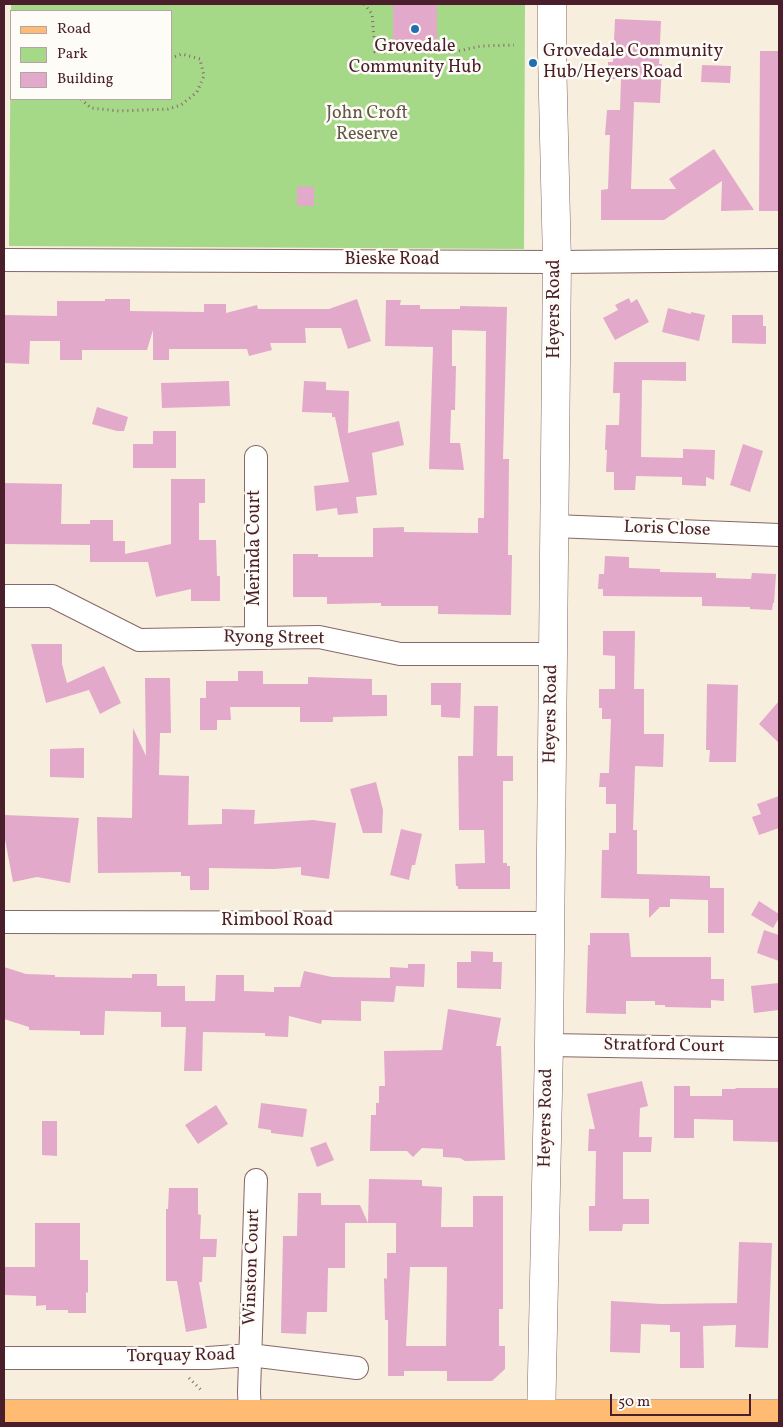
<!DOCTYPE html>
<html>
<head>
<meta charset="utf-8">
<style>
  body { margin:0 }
  #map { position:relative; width:783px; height:1427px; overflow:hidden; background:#f8eedd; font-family:Vollkorn,serif }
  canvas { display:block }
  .frame { position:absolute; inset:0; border:5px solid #4a1f2b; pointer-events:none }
  .legend { position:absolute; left:10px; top:10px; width:162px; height:90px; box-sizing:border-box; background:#fdfcf7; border:1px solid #b5a4a5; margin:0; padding:6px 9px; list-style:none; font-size:15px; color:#4a1f2b }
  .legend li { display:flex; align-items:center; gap:10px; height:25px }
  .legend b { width:25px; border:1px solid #b5a4a5 }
  .scale { position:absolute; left:610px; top:1394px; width:141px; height:22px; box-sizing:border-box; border:2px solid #4a1f2b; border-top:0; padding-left:6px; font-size:15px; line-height:18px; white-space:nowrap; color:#4a1f2b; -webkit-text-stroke:4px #fdfcf7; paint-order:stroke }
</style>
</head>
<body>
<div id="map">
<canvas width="783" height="1427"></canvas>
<div class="frame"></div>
<ul class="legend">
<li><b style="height:6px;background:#ffbb71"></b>Road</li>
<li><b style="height:14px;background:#a5d988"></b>Park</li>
<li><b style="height:14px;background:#e2a9ca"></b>Building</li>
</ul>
<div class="scale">50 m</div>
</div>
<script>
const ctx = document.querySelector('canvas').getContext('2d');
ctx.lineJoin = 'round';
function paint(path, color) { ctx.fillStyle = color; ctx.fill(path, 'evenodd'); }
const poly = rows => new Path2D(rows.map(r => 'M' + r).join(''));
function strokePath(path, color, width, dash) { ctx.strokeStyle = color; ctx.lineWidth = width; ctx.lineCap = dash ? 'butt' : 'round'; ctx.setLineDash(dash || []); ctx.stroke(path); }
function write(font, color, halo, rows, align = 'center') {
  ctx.font = font + ' Vollkorn,serif'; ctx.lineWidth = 5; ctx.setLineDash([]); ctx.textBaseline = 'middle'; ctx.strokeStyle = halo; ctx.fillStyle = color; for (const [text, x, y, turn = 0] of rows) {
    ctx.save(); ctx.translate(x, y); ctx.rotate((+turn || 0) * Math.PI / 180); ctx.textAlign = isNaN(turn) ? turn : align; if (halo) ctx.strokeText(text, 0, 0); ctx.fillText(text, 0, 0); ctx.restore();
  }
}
paint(poly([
  [11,4,525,4,524,249,9,246],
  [11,11,171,11,171,99,11,99]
]), '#a5d988');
paint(poly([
  [393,4,437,4,437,40,393,41],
  [615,19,661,21,659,64,662,64,660,103,634,102,631,189,676,189,669,179,714,149,754,210,721,211,722,181,664,220,601,220,601,190,608,189,610,135,605,135,607,110,620,110,621,79,608,79,608,62,613,62],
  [760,51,779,51,779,211,759,211],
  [702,65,731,66,730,83,701,82],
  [297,186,314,187,314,206,297,206],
  [629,298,631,303,637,299,649,322,615,340,603,318,618,310,615,305],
  [105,299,130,299,130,311,204,312,204,304,226,304,226,313,257,305,258,309,329,309,357,299,371,341,348,349,341,328,305,328,306,343,270,343,272,350,249,356,247,349,169,349,169,360,153,360,153,330,147,350,82,350,82,360,60,360,60,341,30,341,29,364,4,363,4,315,57,316,57,301,105,301],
  [386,300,401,300,400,305,420,305,420,309,460,309,460,306,507,307,503,459,509,459,508,555,512,555,511,615,438,614,438,606,381,606,381,603,327,604,327,597,293,597,293,554,318,554,318,557,373,557,373,528,404,527,404,532,478,533,478,518,484,518,486,331,452,330,452,366,456,366,455,410,451,410,450,443,460,443,464,470,429,469,433,347,385,346],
  [668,308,691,314,691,312,705,315,699,341,662,332],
  [732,315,763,315,763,326,766,326,766,344,732,343],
  [614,362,686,362,686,381,642,380,641,457,683,458,683,449,715,450,714,480,706,477,706,486,682,485,682,477,636,476,635,490,614,490,614,472,606,472,607,450,605,450,606,425,619,425,620,393,613,393],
  [229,381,230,406,162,408,161,383],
  [304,381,326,382,326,390,349,391,348,433,399,421,404,445,372,453,377,495,356,497,358,513,338,515,337,508,316,511,314,486,349,482,335,417,332,417,332,413,302,412],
  [97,407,128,417,124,431,117,431,92,424],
  [153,431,176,431,176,468,133,468,133,444,153,444],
  [743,444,763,451,750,492,730,485],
  [171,479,205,479,205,503,199,503,199,540,216,540,217,576,220,576,220,601,191,601,191,589,156,597,148,562,90,562,90,545,4,544,4,483,62,484,61,524,90,524,90,520,113,520,113,541,125,541,125,554,171,544],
  [605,556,629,557,629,568,660,569,660,572,716,573,716,578,751,579,752,573,776,574,774,603,773,603,772,610,750,609,750,607,702,606,702,597,603,596,603,589,598,589,599,574,604,574],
  [603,631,635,631,634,689,644,689,644,734,664,734,663,767,635,766,633,830,637,830,637,874,710,876,710,888,724,888,724,933,708,933,708,900,670,899,670,907,660,907,649,918,649,899,601,898,602,850,609,850,609,833,616,833,616,804,606,804,606,787,599,787,600,773,609,773,611,719,602,719,602,708,599,708,599,689,615,689,615,656,603,655],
  [31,644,62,644,62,664,67,683,104,666,121,703,100,714,89,690,46,703],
  [238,671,263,671,263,684,308,684,308,677,372,679,372,695,387,695,387,716,333,717,333,722,300,722,300,707,230,707,231,720,217,720,217,730,200,730,200,698,206,698,206,681,238,681],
  [145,678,170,678,171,733,160,733,159,775,189,776,188,825,222,824,222,809,255,810,254,824,313,820,336,823,329,879,301,875,301,867,274,869,209,868,209,890,190,890,190,876,181,876,181,872,98,873,97,817,132,818,133,728,146,756],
  [431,683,461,683,460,718,441,717,441,705,431,705],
  [707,684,738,685,736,762,709,762,710,750,706,750],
  [779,701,779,743,759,724],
  [474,706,498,706,497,756,513,756,513,781,503,781,503,863,507,863,507,866,510,866,510,889,458,889,458,886,456,886,455,864,485,863,484,830,459,830,458,756,473,756],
  [84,748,84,778,50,777,50,749],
  [376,782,383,810,382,833,363,833,350,789],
  [779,796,779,828,759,835,752,817,761,814,757,804],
  [4,815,79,818,70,883,37,877,13,882,4,834],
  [401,829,422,834,415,865,412,865,409,880,390,875],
  [759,901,779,914,779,918,773,928,751,915],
  [764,930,779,935,779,961,757,953],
  [590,933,629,933,631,957,711,957,711,979,724,979,724,1001,711,1000,711,1008,665,1007,665,1005,655,1005,655,1001,626,1001,626,1014,586,1013,588,945,590,945],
  [471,951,493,952,493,962,502,962,501,989,457,988,457,962,471,962],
  [408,964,425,964,424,987,396,986,394,1002,361,1001,361,1021,322,1020,321,1024,289,1016,288,1037,265,1036,265,1033,203,1032,202,1071,184,1071,186,1027,161,1027,161,1012,105,1011,104,1035,80,1035,80,1031,29,1030,29,1027,4,1019,4,967,26,974,55,975,55,977,132,978,132,974,157,974,157,986,185,986,185,1001,215,1001,216,975,244,975,244,991,274,992,274,987,300,987,304,971,332,977,390,978,390,967,408,968],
  [779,983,779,1010,754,1013,751,986],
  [448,1009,501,1018,496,1046,501,1046,505,1160,465,1161,460,1158,443,1157,443,1149,422,1148,413,1157,407,1151,370,1151,371,1115,376,1115,376,1103,379,1103,379,1086,385,1086,384,1051,442,1050],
  [642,1081,648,1106,640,1108,639,1137,652,1137,651,1152,623,1152,623,1199,649,1199,649,1224,623,1224,622,1231,589,1231,589,1206,595,1206,596,1151,588,1151,589,1129,595,1129,587,1094],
  [674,1086,690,1086,690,1096,722,1096,722,1089,735,1089,736,1088,779,1088,779,1142,733,1141,733,1120,694,1119,694,1138,674,1138],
  [261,1103,307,1109,303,1137,271,1133,271,1130,258,1128],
  [216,1105,228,1124,198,1144,185,1125],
  [42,1121,57,1121,57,1156,42,1155],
  [326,1142,334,1160,317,1167,310,1148],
  [369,1179,422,1180,422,1186,442,1187,441,1227,473,1227,473,1196,503,1196,503,1309,499,1309,499,1346,505,1346,505,1369,492,1381,447,1381,447,1371,404,1371,404,1376,388,1376,388,1320,385,1320,384,1278,387,1279,387,1253,396,1253,396,1223,368,1223],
  [410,1267,447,1267,446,1346,406,1346],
  [169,1188,198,1188,198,1214,201,1215,200,1239,217,1239,216,1257,203,1257,202,1282,199,1282,207,1328,186,1332,177,1281,166,1281,166,1209,168,1209],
  [298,1193,321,1193,321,1205,360,1205,368,1223,345,1223,345,1268,328,1268,327,1312,307,1312,306,1334,281,1333,283,1236,297,1236],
  [35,1223,80,1223,80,1260,88,1260,88,1293,86,1292,86,1313,68,1313,68,1310,46,1310,46,1305,36,1306,36,1296,4,1295,4,1267,35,1267],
  [739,1242,772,1243,768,1348,735,1347,736,1325,703,1326,704,1368,680,1368,680,1332,670,1332,670,1325,641,1324,640,1353,610,1352,611,1301,661,1304,737,1303]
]), '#e2a9ca');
const minor = poly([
  [4,260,557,262,779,260],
  [256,457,256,638],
  [554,526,779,535],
  [4,596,52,596,139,640,319,637,400,654,553,654],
  [4,922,550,923],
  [549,1045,779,1049],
  [4,1358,208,1358,250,1355,357,1368],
  [250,1414,249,1392,256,1180]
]);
const tertiary = poly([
  [541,1423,549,1045,557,262,552,54,552,4]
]);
const primary = poly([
  [4,1414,779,1414]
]);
strokePath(minor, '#876769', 24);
strokePath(tertiary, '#876769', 29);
strokePath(primary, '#876769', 29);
strokePath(poly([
  [364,4,372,14,375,52,454,52,481,46,514,45],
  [81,99,91,108,119,111,168,109,181,105,197,92,204,76,200,59,182,54,171,58],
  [189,1378,202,1391]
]), '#876769', 3, [1, 4]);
strokePath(minor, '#fff', 22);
strokePath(tertiary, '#fff', 28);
strokePath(primary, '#ffbb71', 28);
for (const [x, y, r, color] of [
  [415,29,5,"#1f6fb2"],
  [533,63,5,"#1f6fb2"]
]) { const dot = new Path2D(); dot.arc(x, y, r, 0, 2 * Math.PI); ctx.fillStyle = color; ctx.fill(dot); strokePath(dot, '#fdfcf7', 2); }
write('18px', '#4a1f2b', '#fdfcf7', [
  ["Grovedale",415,48],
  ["Community Hub",415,69],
  ["Grovedale Community",543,53,"left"],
  ["Hub/Heyers Road",543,74,"left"]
]);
write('18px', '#655747', '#fdfcf7', [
  ["John Croft",367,115],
  ["Reserve",367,136]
]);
write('18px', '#4a1f2b', '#fdfcf7', [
  ["Bieske Road",392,261],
  ["Heyers Road",556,309,-90],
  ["Loris Close",667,530,2],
  ["Merinda Court",256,548,-90],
  ["Ryong Street",274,639,1],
  ["Heyers Road",552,714,-89],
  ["Rimbool Road",277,922],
  ["Stratford Court",664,1047,1],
  ["Heyers Road",547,1118,-89],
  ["Winston Court",253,1267,-88],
  ["Torquay Road",181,1357,-1]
]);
</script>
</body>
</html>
